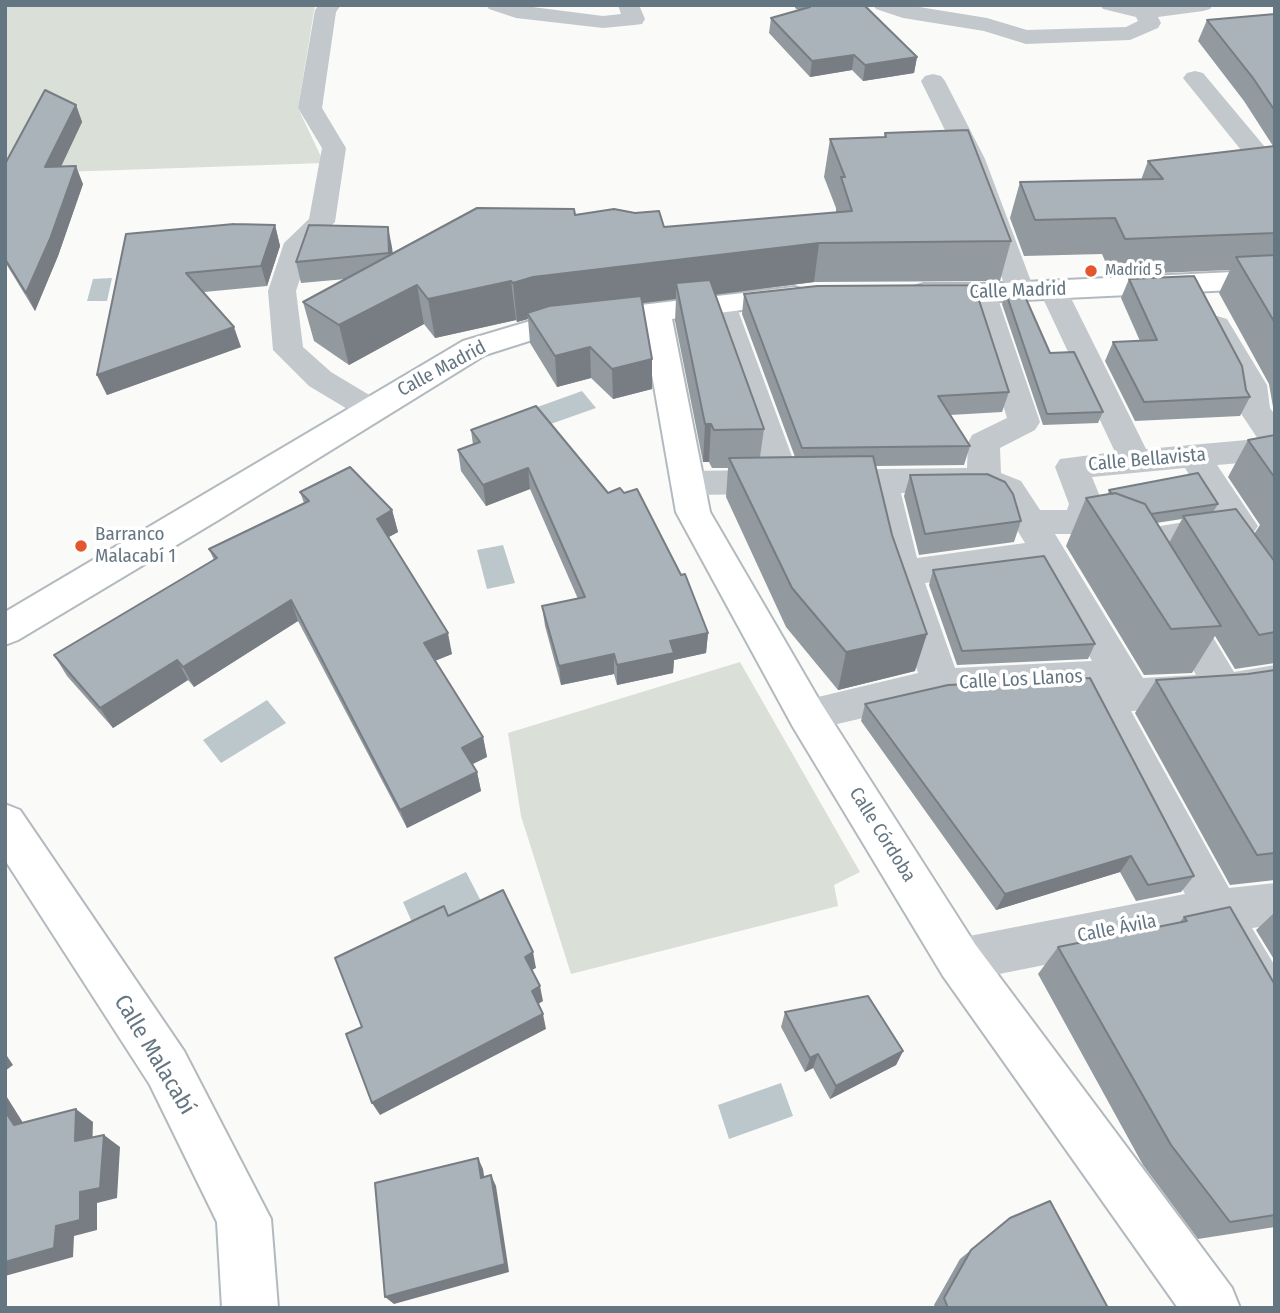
<!DOCTYPE html>
<html>
<head>
<meta charset="utf-8">
<style>
  body { margin:0 }
  #map { position:relative; width:1280px; height:1313px; overflow:hidden; background:#fafaf8; font-family:"Fira Sans Condensed",sans-serif }
  canvas { display:block }
  .frame { position:absolute; inset:0; border:7px solid #657683; pointer-events:none }
</style>
</head>
<body>
<div id="map">
<canvas width="1280" height="1313"></canvas>
<div class="frame"></div>
</div>
<script>
const ctx = document.querySelector('canvas').getContext('2d');
ctx.lineJoin = 'round';
function paint(path, color) { ctx.fillStyle = color; ctx.fill(path, 'evenodd'); }
const poly = rows => new Path2D(rows.map(r => 'M' + r).join(''));
function strokePath(path, color, width, dash) { ctx.strokeStyle = color; ctx.lineWidth = width; ctx.lineCap = dash ? 'butt' : 'round'; ctx.setLineDash(dash || []); ctx.stroke(path); }
function write(font, color, halo, rows, align = 'center') {
  ctx.font = font + ' "Fira Sans Condensed",sans-serif'; ctx.lineWidth = 7; ctx.setLineDash([]); ctx.textBaseline = 'middle'; ctx.strokeStyle = halo; ctx.fillStyle = color; for (const [text, x, y, turn = 0] of rows) {
    ctx.save(); ctx.translate(x, y); ctx.rotate((+turn || 0) * Math.PI / 180); ctx.textAlign = isNaN(turn) ? turn : align; if (halo) ctx.strokeText(text, 0, 0); ctx.fillText(text, 0, 0); ctx.restore();
  }
}
paint(poly([
  [32,5,315,5,298,108,324,163,5,174,5,7],
  [740,662,860,872,834,885,838,906,571,974,521,816,508,733]
]), '#dadfd7');
paint(poly([
  [112,278,107,301,87,301,93,279],
  [582,391,596,408,545,426,532,409],
  [503,545,515,583,487,589,477,550],
  [267,700,286,723,221,763,203,740],
  [466,872,484,907,419,938,403,902],
  [781,1083,793,1116,729,1139,718,1105]
]), '#bbc7cb');
const secondary = poly([
  [1275,270,1275,288,982,302,924,302,914,299,910,293,914,287,924,284,982,284,1275,270],
  [794,287,804,290,808,296,804,302,672,319,710,512,821,703,975,944,1232,1288,1240,1308,1178,1308,943,976,793,727,676,512,643,323,551,334,485,355,220,519,18,640,5,645,5,612,463,341,547,316,794,287],
  [5,804,20,810,184,1051,271,1219,278,1308,222,1308,217,1222,150,1085,5,860,5,804]
]);
strokePath(secondary, '#b3babf', 4);
paint(poly([
  [319,5,341,5,336,12,322,108,346,148,335,222,311,246,296,291,303,347,331,372,381,402,386,409,381,416,370,419,359,416,309,386,273,350,268,291,284,243,309,219,322,148,298,108,315,10,319,5],
  [486,5,517,5,603,16,621,14,618,5,639,5,645,19,642,24,634,25,603,28,516,18,489,9,486,5],
  [873,5,907,5,987,18,1027,30,1126,27,1138,21,1136,17,1103,9,1100,5,1213,5,1210,9,1203,11,1158,17,1161,23,1158,28,1130,40,1026,44,984,31,903,18,876,9,873,5],
  [1195,71,1203,73,1275,159,1275,184,1266,181,1187,83,1183,78,1187,73,1195,71],
  [933,74,941,76,945,81,985,159,1035,292,1031,298,1021,301,1011,298,1007,292,959,159,921,81,925,76,933,74],
  [1053,281,1063,284,1067,290,1146,449,1258,439,1238,409,1235,385,1202,325,1207,319,1217,316,1227,319,1267,385,1270,408,1275,415,1275,460,1217,465,1258,526,1252,535,1136,554,1123,550,1118,541,1123,532,1216,517,1185,468,1092,477,1103,504,1092,531,1080,534,1055,534,1143,678,1196,675,1158,609,1164,599,1177,595,1190,599,1234,672,1275,665,1275,697,1224,705,1131,711,1229,888,1275,883,1275,925,1252,928,1275,966,1275,1035,1258,1029,1205,933,959,982,943,976,936,960,943,944,959,938,1185,894,1082,693,941,700,807,731,793,727,787,715,793,703,918,673,885,573,867,493,687,495,675,491,670,483,675,475,687,471,763,470,706,305,711,299,721,296,731,299,736,305,797,470,967,468,968,443,972,435,1007,418,968,293,972,287,982,284,992,287,996,293,1040,422,1035,430,1000,448,1001,473,1021,481,1040,510,1067,510,1069,504,1055,467,1060,459,1115,452,1039,290,1043,284,1053,281],
  [981,492,997,497,1025,543,917,558,901,493,981,492],
  [1039,568,1092,661,955,668,925,583,1039,568]
]), '#c3c8cc');
paint(secondary, '#fff');
paint(poly([
  [795,5,864,5,917,57,914,73,863,81,852,70,810,77,769,33,771,18,798,10,795,8],
  [1275,14,1275,410,1273,407,1269,384,1219,293,1230,270,1111,275,1102,254,1024,256,1010,218,1020,182,1141,180,1148,161,1273,146,1244,101,1198,41,1207,20],
  [76,105,82,122,61,167,83,184,58,256,35,311,5,262,5,164],
  [885,133,1011,241,1000,281,814,282,715,295,764,429,760,457,795,457,742,314,744,294,1009,392,1002,412,950,415,970,446,964,465,876,466,915,671,838,690,786,627,726,497,728,468,712,468,709,462,703,462,675,321,676,299,642,303,652,359,652,389,613,399,591,378,557,387,530,343,528,319,517,322,516,320,435,338,424,324,349,365,314,341,303,302,346,279,301,283,296,262,392,247,393,254,575,215,664,227,836,213,836,208,824,177,830,139,884,137],
  [275,225,280,246,267,286,204,292,241,347,107,395,97,375,126,234],
  [1129,279,1246,390,1250,397,1240,416,1135,421,1105,361,1113,342,1140,341,1121,298],
  [1006,293,1050,353,1103,412,1098,423,1043,425,1002,304],
  [536,406,708,633,706,653,674,660,673,673,617,685,614,674,561,685,545,626,542,606,578,599,530,489,486,506,461,471,458,450,473,445,471,430],
  [1275,435,1275,663,1235,669,1215,636,1192,673,1144,675,1066,546,1086,498,1108,494,1109,490,1218,504,1213,512,1254,534,1260,525,1228,477,1248,440],
  [1182,519,1169,543,1156,523],
  [910,475,1021,521,1014,542,919,555,904,496],
  [300,492,392,510,398,532,388,537,452,654,435,661,483,737,487,757,473,764,477,772,481,791,407,828,298,621,194,687,188,680,113,728,67,676,54,655,214,560,209,549,304,503],
  [933,570,1095,644,1088,659,957,665,929,585],
  [1275,670,1275,880,1230,885,1135,713,1156,680,1248,674],
  [865,704,1194,876,1181,892,1136,901,1120,872,996,910,861,721],
  [1275,912,1275,961,1256,930],
  [1184,917,1275,984,1275,1227,1198,1239,1143,1165,1038,974,1058,947,1179,923],
  [785,1012,903,1051,896,1065,830,1099,813,1068,805,1072,781,1027],
  [1010,1218,1108,1308,935,1308,934,1305,960,1259]
]), '#929a9f');
paint(poly([
  [854,55,852,70,810,77,812,61],
  [917,57,914,73,863,81,865,65],
  [76,105,82,122,52,185,45,167],
  [76,166,83,184,58,256,35,311,26,293],
  [275,225,280,246,267,286,261,266],
  [388,227,392,247,393,274,389,253],
  [819,243,814,282,679,299,676,283,676,299,537,316,527,313,528,319,517,322,513,283,533,277],
  [511,281,516,320,435,338,428,299],
  [417,285,424,324,349,365,339,325],
  [234,327,241,347,107,395,97,375],
  [590,347,591,378,557,387,555,356],
  [652,359,652,389,613,399,612,369],
  [705,424,711,424,709,462,703,462],
  [528,468,530,489,486,506,483,485],
  [392,510,398,532,382,541,377,519],
  [291,600,298,621,194,687,183,667],
  [448,633,452,654,429,663,424,643],
  [708,633,706,653,674,660,673,673,617,685,617,665,670,641],
  [927,634,915,671,838,690,846,652],
  [614,654,614,674,561,685,559,666],
  [177,660,188,680,113,728,100,708],
  [483,737,487,757,466,767,462,748],
  [477,772,481,791,407,828,400,810],
  [1131,856,1120,872,996,910,1005,894],
  [533,952,536,968,528,972,525,957],
  [540,986,543,1001,535,1006,532,991],
  [543,1014,546,1029,380,1115,372,1103],
  [903,1051,896,1065,830,1099,836,1086],
  [5,1053,13,1065,5,1071],
  [818,1054,813,1068,805,1072,810,1058],
  [5,1094,32,1137,14,1125,5,1111],
  [76,1109,93,1122,92,1153,75,1141],
  [104,1135,120,1147,117,1198,97,1203,97,1230,74,1236,73,1257,5,1276,5,1262,56,1226,80,1192],
  [478,1158,483,1169,486,1189,481,1178],
  [491,1175,496,1186,509,1272,394,1304,385,1297]
]), '#777d82');
const building = poly([
  [809,5,864,5,917,57,865,65,854,55,812,61,771,18,810,7,809,5],
  [1275,14,1275,111,1253,78,1207,20,1275,14],
  [45,90,76,105,45,167,76,166,50,239,26,293,5,259,5,164,45,90],
  [968,130,1011,241,819,243,533,277,513,283,511,281,428,299,417,285,339,325,303,302,477,208,574,209,575,215,614,209,635,213,659,211,664,227,852,211,841,177,845,177,830,139,886,137,885,133,968,130],
  [1275,146,1275,233,1125,239,1115,218,1035,220,1020,182,1163,179,1148,161,1275,146],
  [234,224,275,225,261,266,186,273,234,327,97,375,126,234,234,224],
  [309,225,388,227,389,253,296,262,309,225],
  [1275,255,1275,323,1236,257,1275,255],
  [1194,276,1242,366,1246,390,1250,397,1144,402,1113,342,1157,340,1129,279,1194,276],
  [710,280,764,429,714,430,711,424,705,424,676,283,710,280],
  [974,285,1009,392,938,396,970,446,802,448,744,294,817,286,974,285],
  [1023,292,1050,353,1074,352,1103,412,1047,414,1006,293,1023,292],
  [641,296,652,359,612,369,590,347,555,356,527,313,549,306,641,296],
  [536,406,608,493,620,488,624,493,637,489,681,575,685,574,708,633,670,641,674,653,617,665,614,654,559,666,542,606,585,597,528,468,483,485,458,450,480,442,471,430,536,406],
  [1275,435,1275,478,1248,440,1275,435],
  [873,456,892,535,927,634,846,652,792,588,729,458,873,456],
  [350,467,392,510,377,519,448,633,424,643,483,737,462,748,477,772,400,810,291,600,183,667,177,660,100,708,54,655,217,558,209,549,309,501,300,492,350,467],
  [1198,473,1218,504,1151,514,1145,504,1115,493,1112,494,1109,490,1198,473],
  [987,474,1005,482,1013,494,1021,521,925,534,910,475,987,474],
  [1115,493,1145,504,1221,626,1171,629,1086,498,1115,493],
  [1236,509,1275,562,1275,632,1259,635,1183,516,1236,509],
  [1044,556,1095,644,962,651,933,570,1044,556],
  [1275,670,1275,853,1257,855,1156,680,1248,674,1275,670],
  [1090,678,1194,876,1148,885,1131,856,1005,894,865,704,948,685,1090,678],
  [503,890,533,952,525,957,540,986,532,991,543,1014,372,1103,346,1034,362,1027,335,958,444,906,448,916,503,890],
  [1230,907,1275,985,1275,1215,1230,1222,1171,1145,1058,947,1187,921,1184,917,1230,907],
  [868,996,903,1051,836,1086,818,1054,810,1058,785,1012,868,996],
  [76,1109,75,1141,104,1135,100,1188,80,1192,80,1220,56,1226,54,1248,5,1262,5,1111,14,1125,76,1109],
  [478,1158,481,1178,491,1175,505,1264,385,1297,375,1183,478,1158],
  [1050,1201,1108,1308,948,1308,944,1298,971,1250,1010,1218,1050,1201]
]);
paint(building, '#aab3b9');
strokePath(building, '#777d82', 2);
for (const [x, y, r, color] of [
  [1091,271,7,"#e4572e"],
  [81,546,7,"#e4572e"]
]) { const dot = new Path2D(); dot.arc(x, y, r, 0, 2 * Math.PI); ctx.fillStyle = color; ctx.fill(dot); strokePath(dot, '#fff', 2.5); }
write('16px', '#657683', '#fff', [
  ["Madrid 5",1105,271]
], 'left');
write('19px', '#657683', '#fff', [
  ["Calle Madrid",1018,291,-2],
  ["Calle Madrid",442,369,-28],
  ["Calle Bellavista",1147,460,-5],
  ["Calle Los Llanos",1021,680,-3],
  ["Calle Córdoba",882,835,58],
  ["Calle Ávila",1117,929,-11]
]);
write('19px', '#657683', '#fff', [
  ["Barranco",95,535],
  ["Malacabí 1",95,557]
], 'left');
write('23px', '#657683', '#fff', [
  ["Calle Malacabí",154,1055,59]
]);
</script>
</body>
</html>
